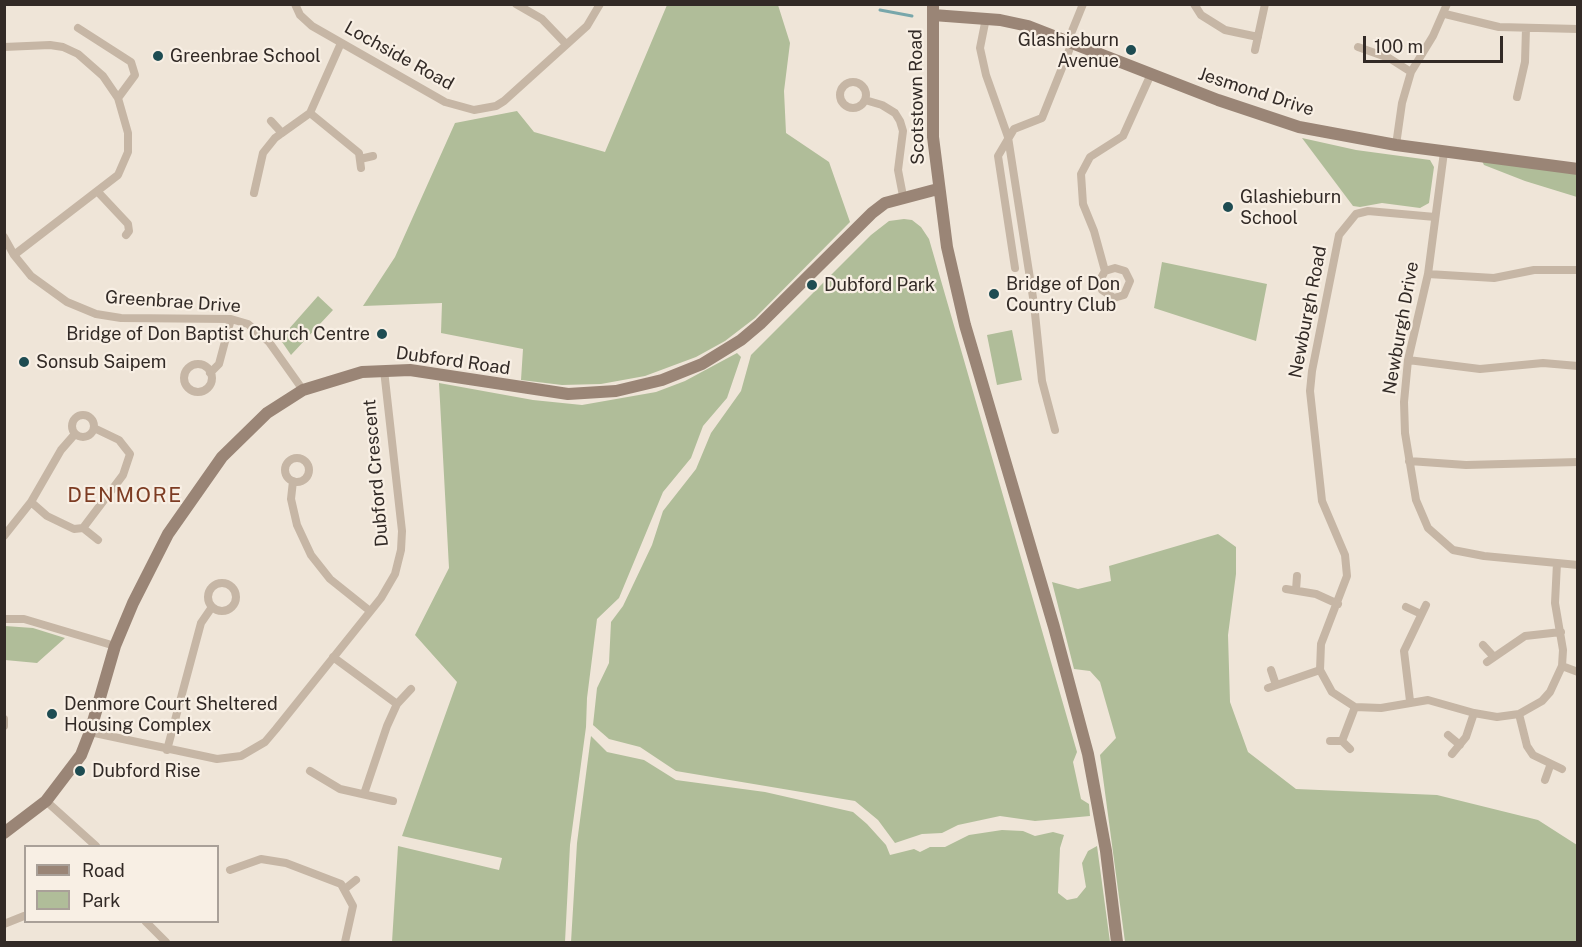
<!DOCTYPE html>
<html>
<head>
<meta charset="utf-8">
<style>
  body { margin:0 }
  #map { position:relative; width:1582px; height:947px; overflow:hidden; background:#efe5d8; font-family:"Public Sans",sans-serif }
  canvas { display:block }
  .frame { position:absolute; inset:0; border:6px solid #322a26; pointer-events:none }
  .legend { position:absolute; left:24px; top:845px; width:195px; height:78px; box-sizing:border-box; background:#f8efe4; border:2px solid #a9a098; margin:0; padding:8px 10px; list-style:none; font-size:18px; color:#322a26 }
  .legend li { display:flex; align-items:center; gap:12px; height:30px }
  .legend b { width:30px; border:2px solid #a9a098 }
  .scale { position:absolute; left:1363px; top:36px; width:140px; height:27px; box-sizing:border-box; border:3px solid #322a26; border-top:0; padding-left:8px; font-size:18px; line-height:21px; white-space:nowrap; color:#322a26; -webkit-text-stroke:4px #f8efe4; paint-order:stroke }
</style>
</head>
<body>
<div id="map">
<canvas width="1582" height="947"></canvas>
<div class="frame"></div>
<ul class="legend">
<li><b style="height:8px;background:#9a8576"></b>Road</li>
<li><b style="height:16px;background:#b0bd99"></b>Park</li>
</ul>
<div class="scale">100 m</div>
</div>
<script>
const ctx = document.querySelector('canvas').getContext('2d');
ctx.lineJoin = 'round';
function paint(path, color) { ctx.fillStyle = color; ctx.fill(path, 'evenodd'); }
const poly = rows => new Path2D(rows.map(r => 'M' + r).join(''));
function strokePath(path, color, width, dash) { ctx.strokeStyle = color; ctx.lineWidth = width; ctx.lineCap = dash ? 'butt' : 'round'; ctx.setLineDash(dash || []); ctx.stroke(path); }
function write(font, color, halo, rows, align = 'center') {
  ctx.font = font + ' "Public Sans",sans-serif'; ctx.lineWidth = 4.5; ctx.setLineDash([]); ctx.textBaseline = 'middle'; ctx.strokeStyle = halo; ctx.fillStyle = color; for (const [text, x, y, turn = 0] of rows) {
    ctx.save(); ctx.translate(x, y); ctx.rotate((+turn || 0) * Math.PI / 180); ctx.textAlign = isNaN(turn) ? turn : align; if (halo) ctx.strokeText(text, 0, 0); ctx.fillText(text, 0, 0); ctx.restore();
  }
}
paint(poly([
  [667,5,778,5,790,43,784,91,786,133,829,162,850,222,755,318,725,341,696,357,645,376,601,384,562,385,521,380,523,349,441,333,442,303,363,306,395,257,455,123,517,111,534,132,605,152],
  [1302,138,1356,150,1430,160,1434,167,1429,203,1420,208,1382,203,1360,207,1353,206],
  [1482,161,1577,174,1577,197,1525,181,1484,165],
  [904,219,912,220,921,227,929,239,1077,752,1073,762,1081,799,1089,804,1090,816,1035,821,1000,816,958,825,942,833,922,834,895,843,878,820,855,801,676,771,640,747,609,739,593,725,597,688,609,663,611,622,623,606,652,545,663,511,696,469,711,433,741,391,751,355,871,235,889,221],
  [1162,262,1267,284,1256,341,1154,308],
  [318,296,333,310,291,355,280,339],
  [1012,330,1022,380,997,385,987,335],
  [737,353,741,357,727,398,703,426,691,458,663,492,619,598,597,619,587,698,586,727,570,845,565,942,392,942,398,846,499,870,502,858,402,836,457,682,415,635,449,568,439,383,533,400,582,405,656,392,685,381],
  [1218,534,1236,547,1236,574,1228,635,1230,702,1248,752,1296,789,1437,795,1538,820,1577,845,1577,942,1125,942,1100,755,1116,738,1100,682,1090,671,1074,669,1052,582,1078,589,1111,581,1109,566],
  [5,626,33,628,65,638,37,663,5,660],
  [591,736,607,752,644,760,676,780,765,792,853,812,867,824,886,845,890,855,914,849,920,852,930,847,945,847,969,835,1002,830,1023,831,1035,836,1053,832,1064,835,1060,848,1058,893,1067,900,1077,898,1086,887,1082,863,1088,851,1097,846,1110,942,571,942,577,843]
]), '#b0bd99');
strokePath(poly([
  [880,10,912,16]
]), '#78a7ab', 3);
strokePath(poly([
  [295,4,300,15,312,26,445,102,474,110,496,106,504,101,587,26,600,4],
  [516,4,542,19,566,44],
  [1194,4,1201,15,1225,30,1258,37],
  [1445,14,1499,27,1578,29],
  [986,18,980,48,986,75,1008,137,1034,304,1042,381,1055,430],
  [78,28,131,62,135,75,118,98],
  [1068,41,1083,4],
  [4,47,50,45,63,47,78,54,103,76,118,98,128,133,128,152,118,175,14,255],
  [1358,47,1389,58,1411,72],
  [1255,50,1265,4],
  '840 95a13 13 0 1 1 26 0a13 13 0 1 1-26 0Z',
  [1517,97,1525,62,1526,28],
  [865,100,882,105,895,113,900,121,903,131,898,170,903,196],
  [310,113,359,153,361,168],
  [271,121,282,133],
  [1396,145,1402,103,1411,72,1433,36,1447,4],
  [1444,152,1428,274,1408,360,1404,402,1405,433,1416,500,1428,528,1453,550,1484,556,1578,565],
  [360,159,373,156],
  [98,192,128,224,129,231,126,235],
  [254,193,263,153,275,138,310,113,341,43],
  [1435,217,1368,211,1356,214,1339,235,1312,371,1310,391,1322,501,1345,555,1347,576,1321,644,1320,670,1332,692,1355,707,1381,708,1428,700,1474,713,1497,717,1519,714,1542,701,1550,692,1562,666,1563,650,1555,603,1557,563],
  [4,237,14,255,31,276,67,302,96,314,121,318,231,319,248,324,269,342,303,390],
  [1015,268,998,156,1014,129,1042,118,1072,43],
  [1105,271,1115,268,1125,271,1130,281,1124,295,1114,298,1102,290,1100,280,1105,271,1094,231,1083,204,1081,174,1090,157,1123,136,1151,74],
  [1428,274,1494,278,1534,270,1578,270],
  [1408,360,1480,369,1543,363,1578,366],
  '184 378a14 14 0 1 1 28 0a14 14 0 1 1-28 0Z',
  [210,373,219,364,231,319],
  '72 426a11 11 0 1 1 22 0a11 11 0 1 1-22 0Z',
  '285 470a12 12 0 1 1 24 0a12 12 0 1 1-24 0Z',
  [1409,461,1466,465,1578,462],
  [293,481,291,499,297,525,311,555,330,579,370,611],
  [31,502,47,516,74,529,83,528,98,540],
  [83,528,123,475,130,454,119,440,94,428],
  [4,536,31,502,61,450,75,434],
  '208 597a14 14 0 1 1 28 0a14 14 0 1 1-28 0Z',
  [1286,589,1316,594,1338,604],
  [1296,590,1297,576],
  [1406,607,1421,614],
  [4,619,24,619,115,646],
  [1483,645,1494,657],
  [333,657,397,704],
  [1487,662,1525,636,1561,632],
  [1562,666,1578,672],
  [1271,670,1276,685],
  [1268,688,1320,670],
  [1410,701,1404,651,1426,605],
  [1519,714,1527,746,1533,755,1562,769],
  [4,719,4,726],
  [90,732,217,759,241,756,265,742,276,729,381,598,395,574,401,550,402,531,384,370],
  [1448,735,1460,745],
  [1330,741,1342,741,1350,749],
  [1342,741,1355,707],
  [167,750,201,623,212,607],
  [1452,754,1466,737,1474,713],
  [310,771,340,789,393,801],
  [1545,780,1550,766],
  [364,794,387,726,397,704,411,689],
  [46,801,96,846],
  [230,870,261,859,286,863,341,884,353,906,345,942],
  [346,888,356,880],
  [146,922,166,942],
  [4,924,24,916]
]), '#c6b6a5', 8);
strokePath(poly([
  [933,4,933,137,947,247,965,325,1054,627,1088,754,1106,851,1117,942],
  [933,15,1000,20,1028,26,1218,100,1299,127,1396,145,1578,169],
  [4,833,46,801,81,755,90,732,115,646,133,603,168,534,222,457,267,413,303,390,362,372,410,370,568,394,616,391,662,380,702,364,741,340,760,324,872,213,885,203,938,189]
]), '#9a8576', 12);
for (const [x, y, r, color] of [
  [1131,50,6,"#1e4c52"],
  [158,56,6,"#1e4c52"],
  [1228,207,6,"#1e4c52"],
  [812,285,6,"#1e4c52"],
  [994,294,6,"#1e4c52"],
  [382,334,6,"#1e4c52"],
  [24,362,6,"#1e4c52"],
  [52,714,6,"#1e4c52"],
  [80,771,6,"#1e4c52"]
]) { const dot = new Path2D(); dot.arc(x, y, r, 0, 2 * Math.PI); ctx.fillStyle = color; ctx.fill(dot); strokePath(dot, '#f8efe4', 2); }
write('18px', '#322a26', '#f8efe4', [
  ["Glashieburn",1119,40,"right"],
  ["Avenue",1119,61,"right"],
  ["Greenbrae School",170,56],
  ["Glashieburn",1240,197],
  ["School",1240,218],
  ["Bridge of Don",1006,284],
  ["Country Club",1006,305],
  ["Dubford Park",824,285],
  ["Bridge of Don Baptist Church Centre",370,334,"right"],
  ["Sonsub Saipem",36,362],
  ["Denmore Court Sheltered",64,704],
  ["Housing Complex",64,725],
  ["Dubford Rise",92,771]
], 'left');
write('18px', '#322a26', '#f8efe4', [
  ["Lochside Road",399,56,29],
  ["Jesmond Drive",1256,92,18],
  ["Scotstown Road",917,97,-91],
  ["Greenbrae Drive",173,302,4],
  ["Newburgh Road",1308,312,-79],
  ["Newburgh Drive",1401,328,-80],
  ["Dubford Road",453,361,8],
  ["Dubford Crescent",376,473,-95]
]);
ctx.letterSpacing = '1.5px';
write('21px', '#7d3c23', '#f8efe4', [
  ["DENMORE",125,496]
]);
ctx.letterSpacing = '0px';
</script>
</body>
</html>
